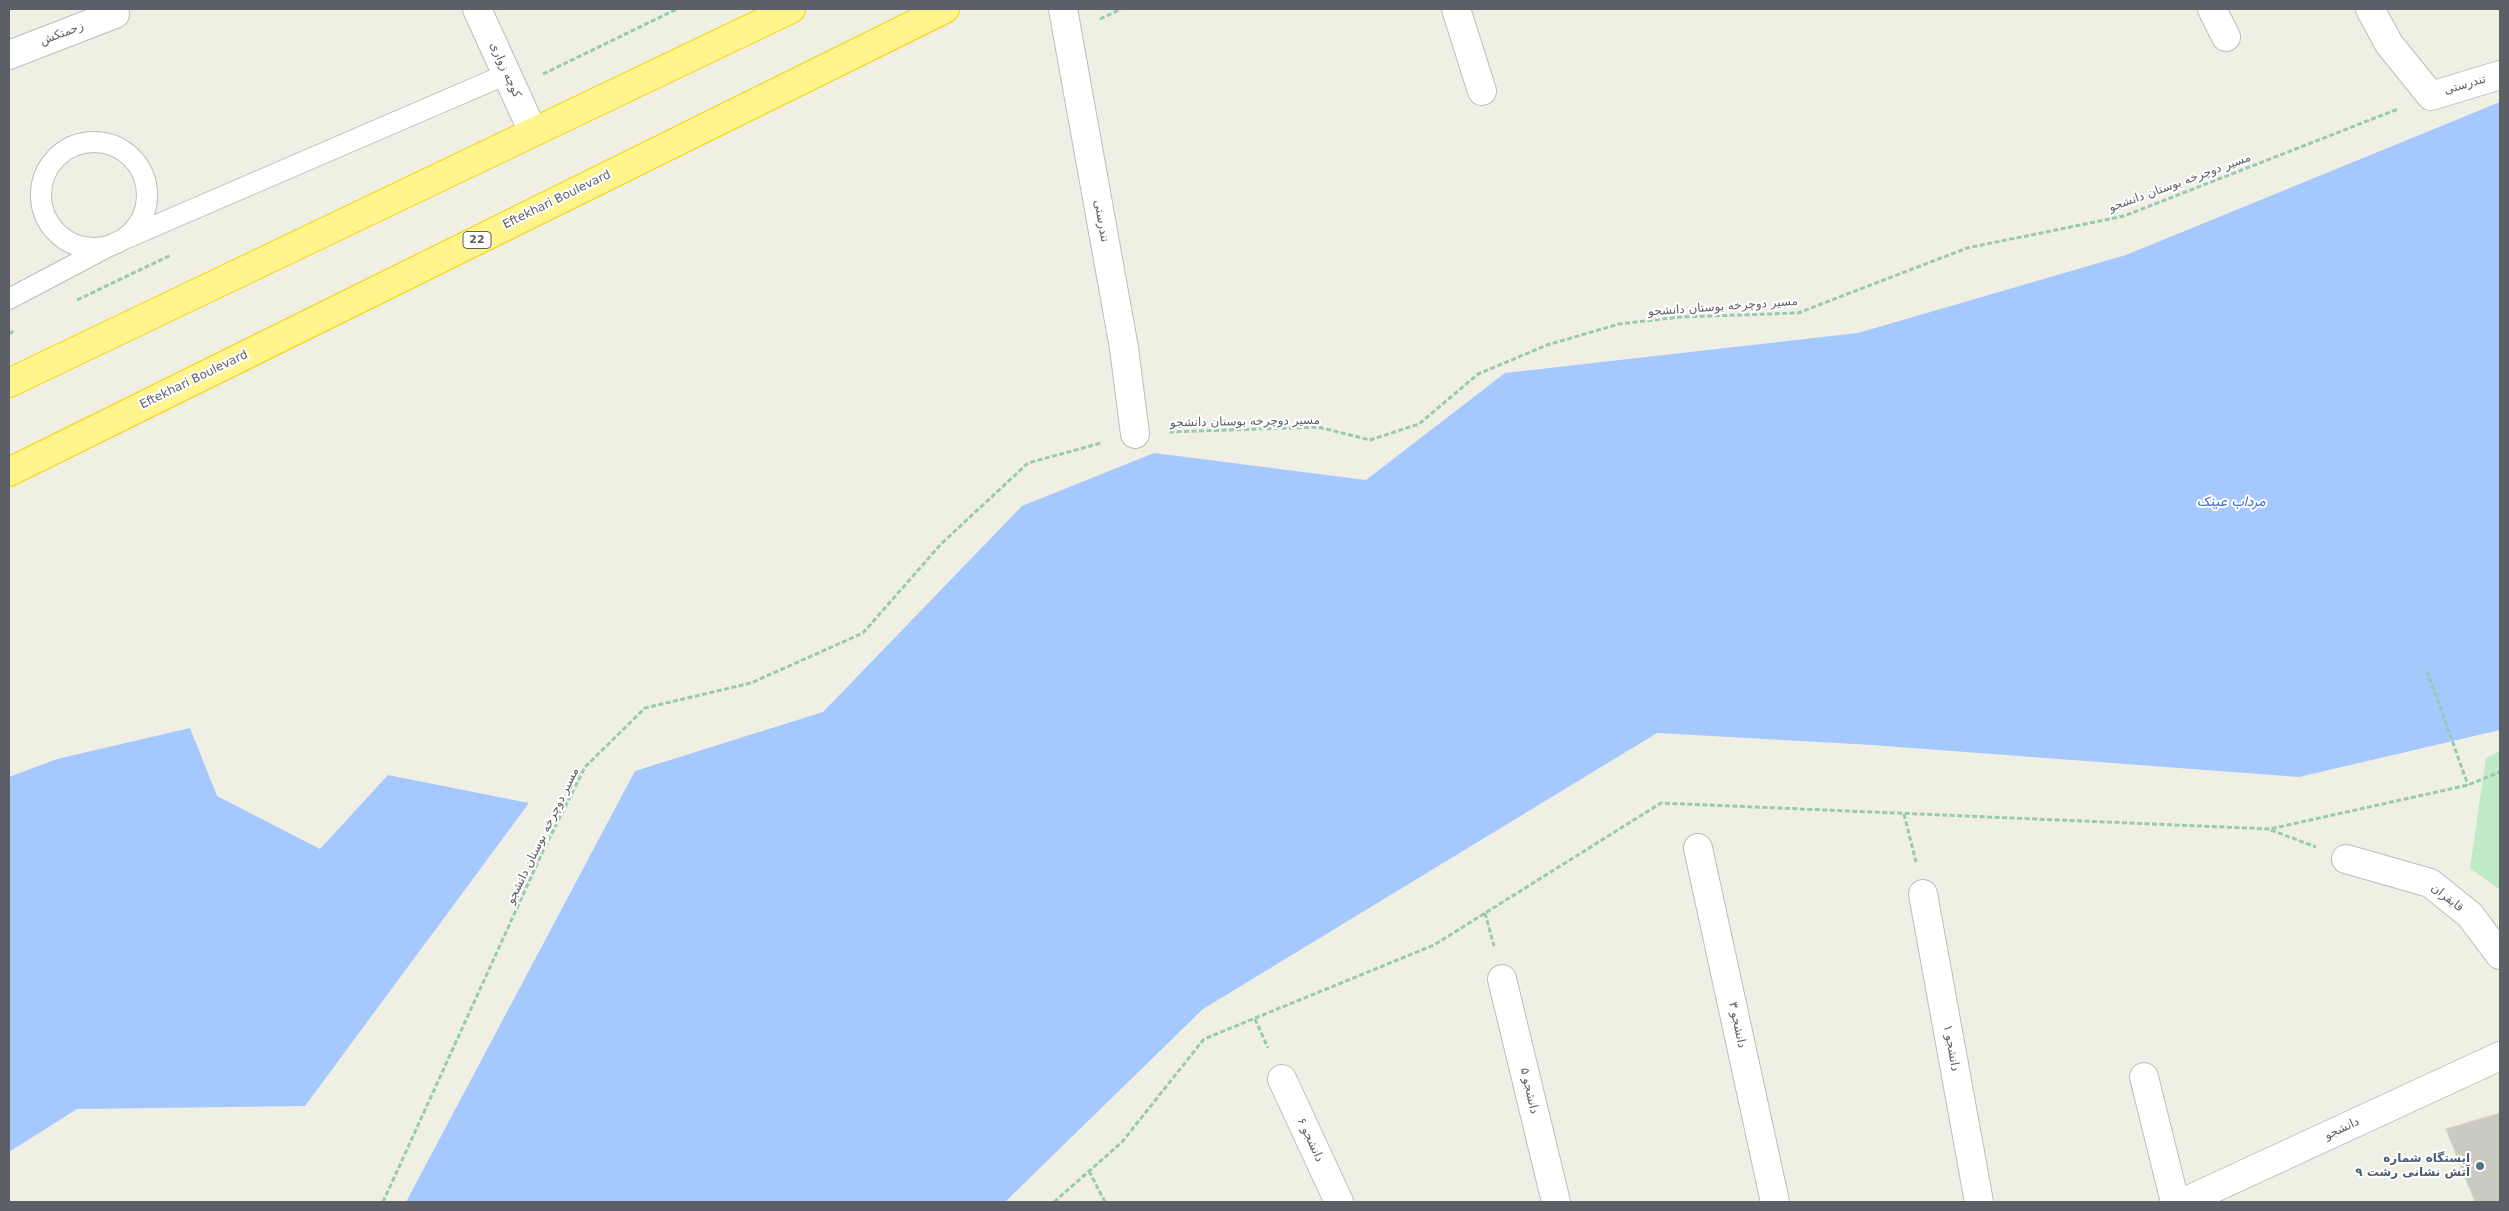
<!DOCTYPE html>
<html>
<head>
<meta charset="utf-8">
<style>
  body { margin:0 }
  #map { position:relative; width:2509px; height:1211px; overflow:hidden; background:#f0efe4; font-family:"DejaVu Sans",sans-serif }
  canvas { display:block }
  .frame { position:absolute; inset:0; border:10px solid #5c5f66; pointer-events:none }
</style>
</head>
<body>
<div id="map">
<canvas width="2509" height="1211"></canvas>
<div class="frame"></div>
</div>
<script>
const ctx = document.querySelector('canvas').getContext('2d');
ctx.lineJoin = 'round';
function paint(path, color) { ctx.fillStyle = color; ctx.fill(path, 'evenodd'); }
const poly = rows => new Path2D(rows.map(r => 'M' + r).join(''));
function strokePath(path, color, width, dash) { ctx.strokeStyle = color; ctx.lineWidth = width; ctx.lineCap = dash ? 'butt' : 'round'; ctx.setLineDash(dash || []); ctx.stroke(path); }
function write(font, color, halo, rows, align = 'center') {
  ctx.font = font + ' "DejaVu Sans",Vazirmatn,sans-serif'; ctx.lineWidth = 4; ctx.setLineDash([]); ctx.textBaseline = 'middle'; ctx.strokeStyle = halo; ctx.fillStyle = color; for (const [text, x, y, turn = 0] of rows) {
    ctx.save(); ctx.translate(x, y); ctx.rotate((+turn || 0) * Math.PI / 180); ctx.textAlign = isNaN(turn) ? turn : align; if (halo) ctx.strokeText(text, 0, 0); ctx.fillText(text, 0, 0); ctx.restore();
  }
}
paint(poly([
  [2500,751,2500,890,2470,868,2486,758]
]), '#bfeac6');
paint(poly([
  [2500,102,2500,730,2299,777,1872,745,1657,733,1203,1009,1005,1202,406,1202,635,771,823,712,1022,506,1154,453,1366,480,1505,373,1858,333,2126,255],
  [190,728,217,796,320,849,388,775,529,803,305,1106,77,1109,9,1152,9,777,57,759]
]), '#a5c9ff');
const building = poly([
  [2500,1113,2500,1202,2475,1202,2446,1129,2500,1113]
]);
paint(building, '#cbcac1');
strokePath(building, '#d5d3c2', 1);
const lane = poly([
  '41 195a53 53 0 1 1 106 0a53 53 0 1 1-106 0Z',
  [9,299,115,243,507,74]
]);
const street = poly([
  [477,9,533,132],
  [1063,9,1124,348,1135,434],
  [1456,9,1482,91],
  [2212,9,2226,37],
  [2370,9,2389,44,2431,96,2500,75],
  [9,55,115,14],
  [1698,848,1775,1202],
  [2346,859,2430,883,2470,915,2500,955],
  [1923,894,1979,1202],
  [1502,979,1556,1202],
  [2144,1077,2175,1202],
  [1282,1079,1339,1202]
]);
const secondary = poly([
  [2184,1202,2500,1056]
]);
const highway = poly([
  [9,383,791,9],
  [9,472,945,9]
]);
strokePath(lane, '#bcbdc4', 22);
strokePath(street, '#bcbdc4', 30);
strokePath(secondary, '#bfc1c9', 30);
strokePath(highway, '#f4d200', 30);
strokePath(poly([
  [1100,19,1121,9],
  [543,74,677,9],
  [77,300,171,255],
  [9,334,15,330],
  [1169,432,1318,427,1370,440,1419,424,1478,374,1547,345,1619,324,1680,317,1798,313,1967,248,2124,216,2398,109],
  [2427,671,2468,785],
  [1904,814,1916,862],
  [2271,830,2316,847],
  [1485,913,1494,946],
  [1255,1019,1268,1048],
  [1089,1171,1105,1202],
  [383,1202,543,851,585,767,645,708,751,683,863,633,941,544,1028,463,1101,443],
  [1054,1202,1122,1142,1204,1039,1434,945,1661,803,2270,829,2468,785,2500,772]
]), '#97cbaf', 3, [5, 2.5]);
strokePath(lane, '#fff', 20);
strokePath(street, '#fff', 28);
strokePath(secondary, '#fff', 28);
strokePath(highway, '#fff58c', 28);
for (const [x, y, r, color] of [
  [2480,1166,5,"#5c6f8a"]
]) { const dot = new Path2D(); dot.arc(x, y, r, 0, 2 * Math.PI); ctx.fillStyle = color; ctx.fill(dot); strokePath(dot, '#fff', 2); }
for (const [x, y, w] of [
  [477,240,28]
]) { const box = new Path2D(); box.roundRect(x - w / 2, y - 8.5, w, 17, 4); ctx.fillStyle = '#fff'; ctx.fill(box); strokePath(box, '#5c5f66', 1); }
write('bold 11px', '#5c5f66', null, [
  ["22",477,240]
]);
write('12px', '#5c5f66', '#fff', [
  ["زحمتکش",62,34,-21],
  ["کوچه زواری",505,70,66],
  ["تندرستی",2465,85,-16],
  ["مسیر دوچرخه بوستان دانشجو",2180,183,-20],
  ["Eftekhari Boulevard",557,200,-26],
  ["تندرستی",1101,221,80],
  ["مسیر دوچرخه بوستان دانشجو",1723,307,-4],
  ["Eftekhari Boulevard",194,380,-26],
  ["مسیر دوچرخه بوستان دانشجو",1245,422,-1],
  ["مسیر دوچرخه بوستان دانشجو",543,836,-64],
  ["قایقران",2447,898,38],
  ["دانشجو ۳",1737,1025,78],
  ["دانشجو ۱",1951,1048,80],
  ["دانشجو ۵",1529,1091,77],
  ["دانشجو",2342,1129,-25],
  ["دانشجو ۶",1310,1140,65]
]);
write('bold 12px', '#4e5e75', '#fff', [
  ["ایستگاه شماره",2470,1159],
  ["۹ آتش نشانی رشت",2470,1173]
], 'right');
write('italic 14px', '#3d6bce', '#fff', [
  ["مرداب عینک",2231,502]
]);
</script>
</body>
</html>
